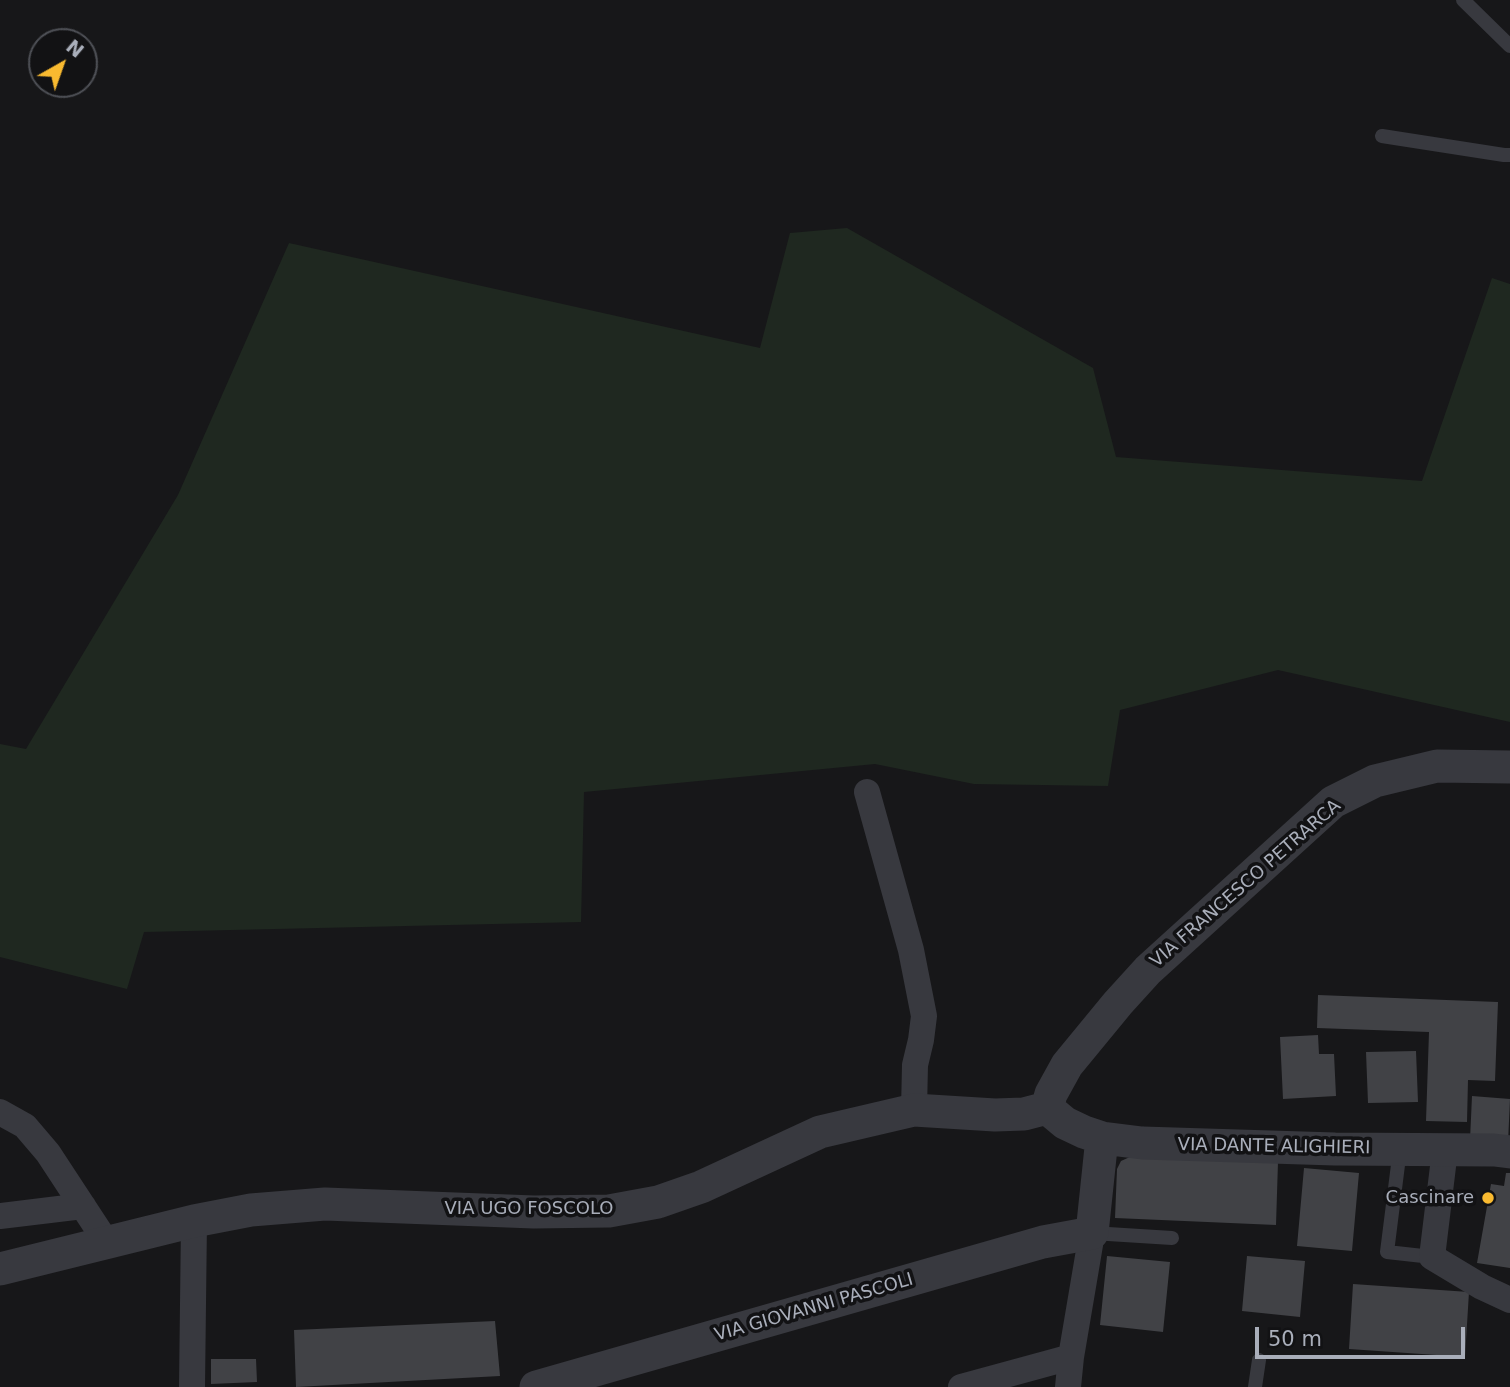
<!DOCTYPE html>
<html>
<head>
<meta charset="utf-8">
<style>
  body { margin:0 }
  #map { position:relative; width:1510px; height:1387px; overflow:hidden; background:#171719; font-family:"DejaVu Sans",sans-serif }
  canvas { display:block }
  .north { position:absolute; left:28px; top:28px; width:70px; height:70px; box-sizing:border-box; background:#121214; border:2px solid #4e5056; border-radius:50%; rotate:40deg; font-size:19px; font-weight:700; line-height:28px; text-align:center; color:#a9aeba }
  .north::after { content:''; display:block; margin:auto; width:24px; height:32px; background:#f9ba30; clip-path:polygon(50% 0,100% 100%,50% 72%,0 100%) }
  .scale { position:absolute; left:1255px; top:1327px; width:210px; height:32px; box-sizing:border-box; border:4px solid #a9aeba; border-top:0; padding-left:9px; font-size:21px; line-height:24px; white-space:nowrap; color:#a9aeba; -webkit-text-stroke:5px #121214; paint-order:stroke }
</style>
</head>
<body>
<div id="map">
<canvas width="1510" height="1387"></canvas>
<div class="north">N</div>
<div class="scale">50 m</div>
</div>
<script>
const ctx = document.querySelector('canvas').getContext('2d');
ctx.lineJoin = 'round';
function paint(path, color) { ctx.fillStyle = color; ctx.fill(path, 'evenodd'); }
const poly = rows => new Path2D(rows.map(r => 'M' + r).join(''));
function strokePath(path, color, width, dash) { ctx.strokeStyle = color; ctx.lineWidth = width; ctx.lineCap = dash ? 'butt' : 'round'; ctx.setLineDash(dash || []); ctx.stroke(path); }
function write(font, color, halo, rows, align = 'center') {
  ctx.font = font + ' "DejaVu Sans",sans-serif'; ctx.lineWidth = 7; ctx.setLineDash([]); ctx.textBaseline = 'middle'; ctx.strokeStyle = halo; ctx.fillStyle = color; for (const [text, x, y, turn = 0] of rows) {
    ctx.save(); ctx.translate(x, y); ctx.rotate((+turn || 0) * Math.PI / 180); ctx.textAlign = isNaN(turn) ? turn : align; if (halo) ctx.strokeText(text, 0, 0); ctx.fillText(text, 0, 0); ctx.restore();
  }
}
paint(poly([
  [847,228,1093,368,1116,457,1422,481,1492,278,1510,284,1510,722,1278,670,1120,710,1108,786,974,784,875,764,584,792,581,922,144,932,127,989,0,957,0,744,26,749,178,495,289,243,760,348,790,233]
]), '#1f2820');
paint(poly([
  [1318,995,1498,1002,1495,1081,1468,1080,1467,1122,1426,1121,1429,1032,1317,1028],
  [1318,1035,1319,1054,1334,1054,1336,1096,1283,1099,1280,1037],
  [1416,1051,1418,1102,1368,1103,1366,1052],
  [1472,1096,1510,1099,1508,1143,1470,1140],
  [1132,1156,1278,1162,1276,1225,1115,1218,1117,1169,1121,1161],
  [1304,1168,1359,1173,1352,1251,1297,1246],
  [1506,1173,1510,1173,1510,1268,1477,1263,1491,1184,1504,1186],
  [1107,1256,1170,1262,1163,1332,1100,1325],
  [1247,1256,1305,1261,1300,1317,1242,1311],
  [1353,1284,1469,1292,1465,1357,1349,1349],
  [495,1321,500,1376,296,1387,294,1330],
  [211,1359,256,1359,257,1382,211,1384]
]), '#414246');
strokePath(poly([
  [1463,0,1510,46],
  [1382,136,1504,155,1510,155],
  [1400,1149,1387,1252,1432,1257],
  [1092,1233,1172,1238],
  [1255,1387,1259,1360]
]), '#38393f', 14);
strokePath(poly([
  [867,792,911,950,924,1016,921,1040,915,1065,914,1110],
  [0,1112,25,1126,48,1153,107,1243],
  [1445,1150,1432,1257,1482,1287,1510,1300],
  [0,1216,83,1206],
  [192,1387,194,1221],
  [961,1387,1071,1357],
  [1068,1387,1071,1357,1092,1233]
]), '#38393f', 26);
strokePath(poly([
  [1047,1108,1051,1094,1067,1065,1118,1003,1148,970,1333,802,1375,781,1437,766,1510,767],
  [1047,1108,1065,1123,1084,1132,1102,1138,1142,1143,1335,1149,1494,1150,1510,1152],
  [0,1269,194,1221,251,1210,325,1204,534,1212,609,1211,658,1202,701,1187,820,1132,914,1110,995,1115,1024,1114,1047,1108],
  [536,1387,1043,1242,1092,1233,1102,1138]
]), '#38393f', 33);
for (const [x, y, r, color] of [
  [1488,1198,7,"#f9ba30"]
]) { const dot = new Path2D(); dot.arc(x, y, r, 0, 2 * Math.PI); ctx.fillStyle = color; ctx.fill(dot); strokePath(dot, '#121214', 2.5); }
write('18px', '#a9aeba', '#121214', [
  ["VIA FRANCESCO PETRARCA",1246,884,-41],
  ["VIA DANTE ALIGHIERI",1274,1147,1],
  ["VIA UGO FOSCOLO",529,1209],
  ["VIA GIOVANNI PASCOLI",814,1308,-16]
]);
write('18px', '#a9aeba', '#121214', [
  ["Cascinare",1474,1198]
], 'right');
</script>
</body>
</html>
